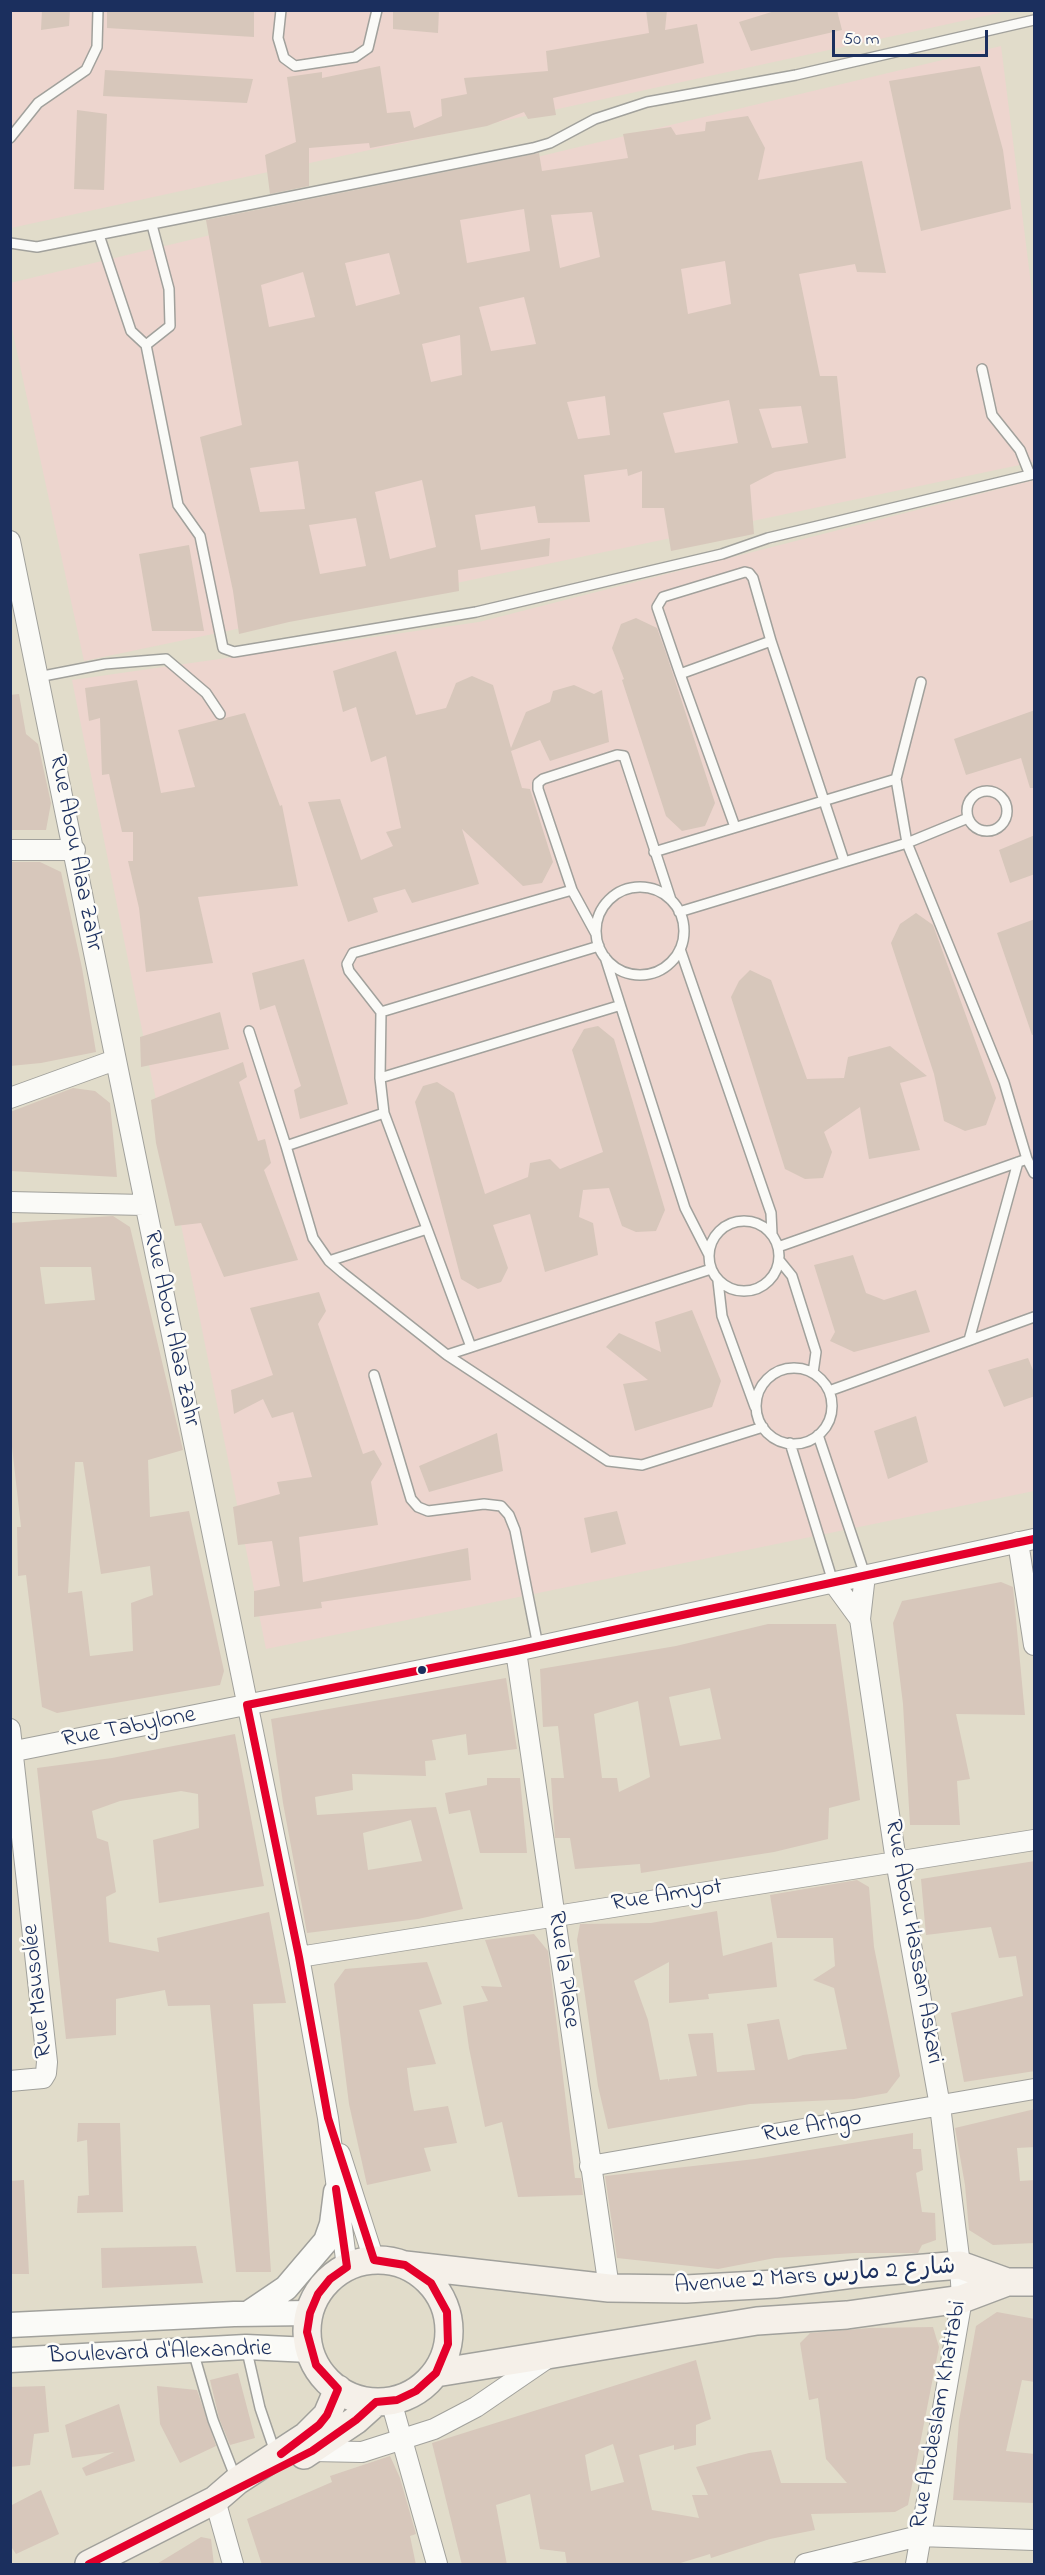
<!DOCTYPE html>
<html>
<head>
<meta charset="utf-8">
<style>
  body { margin:0 }
  #map { position:relative; width:1045px; height:2575px; overflow:hidden; background:#e1dcca; font-family:"Indie Flower",sans-serif }
  canvas { display:block }
  .frame { position:absolute; inset:0; border:12px solid #1b2f5e; pointer-events:none }
  .scale { position:absolute; left:832px; top:30px; width:156px; height:27px; box-sizing:border-box; border:3px solid #1b2f5e; border-top:0; padding-left:8px; font-size:18px; line-height:21px; white-space:nowrap; color:#1b2f5e; -webkit-text-stroke:4px #fdfcf7; paint-order:stroke }
</style>
</head>
<body>
<div id="map">
<canvas width="1045" height="2575"></canvas>
<div class="frame"></div>
<div class="scale">50 m</div>
</div>
<script>
const ctx = document.querySelector('canvas').getContext('2d');
ctx.lineJoin = 'round';
function paint(path, color) { ctx.fillStyle = color; ctx.fill(path, 'evenodd'); }
const poly = rows => new Path2D(rows.map(r => 'M' + r).join(''));
function strokePath(path, color, width, dash) { ctx.strokeStyle = color; ctx.lineWidth = width; ctx.lineCap = dash ? 'butt' : 'round'; ctx.setLineDash(dash || []); ctx.stroke(path); }
function write(font, color, halo, rows, align = 'center') {
  ctx.font = font + ' "Indie Flower","Playpen Sans Arabic",sans-serif'; ctx.lineWidth = 5; ctx.setLineDash([]); ctx.textBaseline = 'middle'; ctx.strokeStyle = halo; ctx.fillStyle = color; for (const [text, x, y, turn = 0] of rows) {
    ctx.save(); ctx.translate(x, y); ctx.rotate((+turn || 0) * Math.PI / 180); ctx.textAlign = isNaN(turn) ? turn : align; if (halo) ctx.strokeText(text, 0, 0); ctx.fillText(text, 0, 0); ctx.restore();
  }
}
paint(poly([
  [11,10,1008,11,11,228],
  [1001,46,1034,308,1034,462,84,661,11,324,10,283],
  [1034,480,1034,1491,266,1649,72,680,479,622]
]), '#edd5ce');
paint(poly([
  [42,10,70,10,69,26,41,30],
  [107,10,254,10,254,37,107,28],
  [393,10,439,10,438,33,393,29],
  [646,10,667,10,665,30,697,24,704,63,553,98,556,115,528,119,524,112,487,126,370,148,369,143,309,148,309,186,270,194,265,155,296,142,287,77,322,72,322,78,380,66,387,113,410,111,414,128,442,116,441,99,467,94,464,78,548,71,546,51,649,33],
  [778,10,837,10,842,30,751,51,739,22],
  [980,66,1003,150,1011,209,921,231,889,81],
  [105,70,253,79,247,103,103,96],
  [77,110,107,114,104,190,74,189],
  [748,116,765,148,758,180,862,161,886,273,857,272,855,264,799,274,820,376,837,376,846,458,775,472,750,485,754,534,671,551,664,508,642,508,642,471,628,476,627,469,584,475,590,522,538,523,535,506,475,515,481,550,550,538,549,556,458,570,459,591,289,622,239,634,233,591,200,437,242,425,206,220,539,153,542,171,628,158,623,134,671,127,676,135,705,131,706,122],
  [524,209,530,251,467,263,460,220],
  [592,212,600,257,560,268,551,215],
  [389,253,400,294,356,306,345,263],
  [725,261,731,304,688,314,681,269],
  [303,272,315,317,269,327,261,285],
  [524,297,536,344,491,351,479,307],
  [460,335,462,375,431,382,422,344],
  [605,396,610,435,578,439,567,402],
  [729,400,738,443,675,453,663,413],
  [801,406,808,443,772,448,759,409],
  [298,461,305,509,260,512,250,468],
  [422,480,436,547,390,559,375,492],
  [356,518,366,566,320,574,309,525],
  [189,545,204,631,152,631,139,554],
  [636,618,657,628,667,656,715,803,705,826,682,831,666,816,622,680,624,679,612,648,621,624],
  [396,651,416,715,446,708,456,683,472,676,493,685,511,748,526,712,550,702,553,691,574,685,594,694,602,690,609,742,550,761,540,740,511,751,522,788,530,789,553,862,542,883,523,886,462,829,479,884,412,903,405,889,373,898,378,912,348,922,308,802,340,799,361,860,393,846,386,832,401,828,386,756,371,762,356,707,343,712,333,671],
  [137,680,161,793,195,787,178,730,245,713,280,806,282,805,298,886,198,897,213,963,146,972,139,908,128,861,133,861,133,832,122,832,109,774,102,775,100,718,89,721,85,688],
  [19,694,26,734,38,744,51,803,46,830,10,830,10,695],
  [1035,710,1035,788,1030,788,1021,758,966,775,954,739],
  [1035,835,1035,874,1010,883,999,850],
  [10,862,40,862,61,872,82,968,96,1052,41,1063,10,1066],
  [916,913,933,925,996,1098,986,1125,965,1131,944,1121,934,1074,891,943,900,924],
  [1035,919,1035,1034,1032,1035,997,933],
  [304,959,348,1104,300,1119,294,1090,301,1086,275,1005,260,1010,252,973],
  [750,970,771,980,807,1079,844,1078,848,1057,890,1046,927,1076,900,1083,920,1150,869,1159,860,1107,824,1132,832,1152,823,1178,805,1179,785,1169,731,997,739,981],
  [220,1012,229,1049,141,1067,140,1037],
  [598,1026,614,1039,665,1210,656,1231,636,1232,622,1226,609,1188,583,1190,579,1217,593,1223,598,1255,545,1272,530,1214,493,1225,508,1268,501,1282,478,1289,461,1279,415,1102,423,1086,437,1082,454,1093,485,1194,528,1177,530,1163,550,1159,560,1169,603,1152,572,1050,584,1029],
  [243,1062,247,1077,239,1082,258,1141,265,1139,271,1163,264,1170,298,1260,224,1277,201,1223,175,1226,156,1143,151,1100],
  [73,1088,95,1091,110,1103,117,1177,10,1171,10,1112],
  [113,1216,130,1227,183,1450,148,1460,150,1517,189,1511,224,1671,220,1685,57,1713,42,1707,26,1575,18,1576,17,1527,21,1527,10,1429,10,1223],
  [40,1267,91,1267,95,1300,45,1304],
  [75,1462,83,1462,101,1574,150,1566,153,1595,131,1603,133,1651,90,1656,82,1591,68,1593],
  [853,1255,866,1293,884,1300,916,1290,930,1332,854,1352,830,1341,835,1332,814,1265],
  [319,1292,326,1311,318,1324,363,1454,374,1450,382,1464,371,1482,378,1525,299,1537,303,1582,468,1548,471,1580,321,1602,322,1608,254,1617,254,1591,280,1586,272,1541,238,1545,233,1507,280,1494,277,1482,312,1477,293,1412,272,1418,263,1399,234,1414,231,1390,273,1375,250,1308],
  [692,1310,721,1381,712,1407,635,1431,623,1384,648,1380,606,1347,619,1333,661,1352,655,1322],
  [1028,1358,1035,1375,1035,1396,1004,1407,988,1370],
  [916,1416,928,1462,888,1479,874,1431],
  [497,1433,503,1471,429,1492,419,1466],
  [617,1511,626,1544,591,1553,584,1518],
  [1001,1582,1013,1587,1025,1715,956,1714,970,1779,957,1781,960,1825,910,1825,903,1704,893,1623,902,1601],
  [768,1624,836,1624,860,1800,829,1808,828,1839,774,1852,641,1873,640,1864,575,1869,570,1838,555,1838,551,1778,564,1778,558,1726,543,1727,540,1669,676,1646],
  [710,1688,721,1739,680,1746,669,1697],
  [638,1701,650,1777,619,1792,617,1778,602,1778,594,1714],
  [506,1678,517,1749,468,1755,466,1734,432,1740,436,1760,425,1761,426,1776,352,1774,353,1790,315,1797,317,1815,436,1807,463,1909,418,1919,307,1933,283,1803,271,1719],
  [411,1820,422,1861,368,1870,363,1833],
  [235,1734,264,1886,159,1903,153,1840,199,1828,198,1794,181,1791,120,1801,92,1811,97,1838,108,1842,116,1892,106,1897,109,1942,159,1952,157,1938,269,1912,286,2003,253,2004,271,2272,236,2272,210,2005,168,2006,165,1990,116,1999,116,2035,66,2039,37,1768,112,1758],
  [487,1778,520,1778,527,1853,480,1853,470,1810,449,1814,445,1793,487,1785],
  [1035,1861,1035,2071,964,2082,951,2013,1023,1996,1016,1956,999,1958,991,1927,926,1935,921,1879],
  [857,1880,869,1887,874,1947,900,2076,887,2093,854,2099,750,2104,608,2129,598,2086,577,1940,580,1924,651,1923,717,1911,723,1956,772,1942,777,1987,708,1994,709,1999,669,2003,669,1962,634,1981,648,2020,660,2080,668,2079,669,2082,669,2079,697,2076,688,2034,713,2033,717,2072,755,2070,747,2024,779,2019,788,2060,803,2055,847,2049,834,1988,813,1980,835,1966,833,1938,777,1938,770,1895],
  [534,1934,548,1951,575,2178,581,2178,583,2195,518,2197,502,2122,485,2127,469,2048,463,2006,488,2001,481,1986,502,1987,485,1940],
  [427,1962,442,2004,419,2010,436,2064,407,2068,410,2091,414,2111,448,2106,457,2143,424,2148,431,2171,367,2185,349,2104,334,1984,345,1969],
  [1035,2109,1035,2147,1017,2148,1020,2181,1035,2180,1035,2243,993,2245,969,2230,965,2185,955,2128],
  [78,2123,120,2123,123,2212,77,2213,78,2196,89,2195,87,2140,77,2142],
  [913,2133,913,2149,921,2149,923,2170,916,2173,922,2212,935,2213,936,2240,922,2245,918,2253,855,2253,775,2258,718,2269,617,2258,605,2176,755,2159],
  [24,2180,29,2274,10,2274,10,2181],
  [196,2246,203,2283,102,2288,101,2248],
  [997,2312,1035,2319,1035,2382,1022,2380,1006,2451,1035,2454,1035,2503,953,2500,959,2421,976,2326],
  [933,2327,939,2347,908,2505,895,2512,811,2514,815,2530,770,2539,711,2558,710,2554,674,2565,567,2565,565,2552,540,2549,530,2494,496,2505,507,2565,462,2565,432,2443,696,2360,711,2419,696,2425,696,2445,674,2450,674,2445,639,2455,652,2510,699,2518,692,2495,708,2495,696,2467,749,2453,771,2450,781,2483,847,2483,826,2459,818,2398,809,2400,800,2343,810,2333,869,2328],
  [613,2444,624,2482,591,2491,585,2455],
  [238,2373,255,2438,230,2445,219,2418,210,2380],
  [45,2386,49,2432,34,2434,30,2465,10,2467,10,2387],
  [157,2386,197,2390,216,2446,180,2463,160,2424],
  [119,2404,135,2461,86,2476,82,2468,114,2452,72,2458,65,2425],
  [390,2456,400,2478,416,2534,410,2536,416,2565,262,2565,247,2519,332,2482,330,2476],
  [41,2490,59,2534,16,2554,10,2545,10,2506],
  [201,2537,211,2539,214,2565,155,2565]
]), '#d7c7bb');
const service = poly([
  [281,10,278,38,284,58,295,66,355,57,368,48,377,10],
  [10,138,38,103,86,70,97,47,98,10],
  [99,235,131,331,146,345,178,505,200,536,223,648,234,652,476,612,722,554,768,538,1034,474],
  [10,243,37,247,533,148,550,143,595,119,647,102,796,75,1034,20],
  [146,345,170,326,169,289,152,225],
  [982,369,992,415,1020,450,1030,475],
  [680,674,657,607,663,597,745,572,749,573,753,578,771,641],
  [38,677,105,664,166,659,206,693,220,714],
  [896,779,921,682],
  '967 811a20 20 0 1 1 40 0a20 20 0 1 1-40 0Z',
  [968,818,907,843,1004,1082,1027,1159],
  [735,827,680,674,771,641,844,861],
  [654,852,896,779,907,843,679,912],
  '596 931a44 44 0 1 1 88 0a44 44 0 1 1-88 0Z',
  [572,890,538,789,538,783,543,779,617,755,624,756,671,900],
  [599,946,381,1012,380,1078,384,1113,286,1146,313,1238,329,1261,343,1273,447,1355,608,1461,642,1465,763,1427],
  [680,949,771,1213,772,1234],
  [605,957,685,1208,709,1255],
  [381,1012,349,971,347,964,353,953,572,890,596,934],
  [249,1031,286,1146],
  [380,1078,618,1006],
  [384,1113,471,1347],
  '709 1256a35 35 0 1 1 70 0a35 35 0 1 1-70 0Z',
  [778,1247,1027,1159,1034,1173],
  [779,1260,792,1276,816,1352,813,1373],
  [329,1261,427,1229],
  [718,1281,722,1316,755,1407],
  [969,1340,1018,1162],
  [447,1355,711,1269],
  '756 1406a38 38 0 1 1 76 0a38 38 0 1 1-76 0Z',
  [374,1375,411,1499,418,1507,428,1511,484,1504,501,1506,509,1515,515,1530,538,1646],
  [829,1391,1034,1317],
  [818,1435,865,1575],
  [790,1443,833,1582],
  [246,2347,260,2408,275,2452],
  [193,2351,213,2420,236,2479]
]);
const minor = poly([
  [10,541,299,1957,328,2118,347,2267],
  [10,850,75,850],
  [10,1098,115,1060],
  [10,1202,144,1205],
  [1018,1542,1034,1645],
  [865,1575,860,1619,896,1861,940,2106,960,2265,962,2299,916,2564],
  [833,1582,860,1619],
  [516,1651,609,2288],
  [10,1729,47,2062,46,2073,43,2078,10,2081],
  [10,1752,516,1651,1034,1539],
  [299,1957,1034,1840],
  [340,2154,374,2260],
  [590,2166,1034,2089],
  [391,2401,437,2564],
  [312,2451,362,2452,434,2429,476,2407,549,2357],
  [215,2500,233,2564],
  [805,2564,919,2536,1034,2540]
]);
const tertiary = poly([
  [249,2313,286,2288,326,2241,332,2224,336,2192],
  [10,2325,234,2314,310,2313],
  [10,2360,246,2347,310,2350]
]);
const secondary = poly([
  '307 2331a71 71 0 1 1 142 0a71 71 0 1 1-142 0Z',
  [405,2265,609,2288,686,2289,775,2284,853,2274,960,2265,1007,2282],
  [436,2373,757,2321,847,2315,962,2299,1007,2282,1034,2282],
  [304,2455,356,2420,376,2402],
  [89,2564,215,2500,237,2481,306,2436,327,2415,338,2389]
]);
strokePath(service, '#a1a19c', 12);
strokePath(minor, '#a1a19c', 22);
strokePath(tertiary, '#a1a19c', 27);
strokePath(secondary, '#a1a19c', 30);
strokePath(service, '#fafaf7', 9);
strokePath(minor, '#fafaf7', 20);
strokePath(tertiary, '#fafaf7', 24);
strokePath(secondary, '#f5f0e9', 27);
strokePath(poly([
  [247,1705,516,1651,1034,1539],
  [281,2454,319,2425,327,2415,338,2389,316,2365,307,2332,310,2313,318,2294,330,2279,347,2267,336,2189],
  [89,2564,312,2451,356,2420,376,2402,397,2400,416,2391,436,2373,448,2344,447,2312,431,2283,405,2265,374,2260,328,2118,299,1957,247,1705]
]), '#e4002b', 8);
for (const [x, y, r, color] of [
  [422,1670,5,"#1b2f5e"]
]) { const dot = new Path2D(); dot.arc(x, y, r, 0, 2 * Math.PI); ctx.fillStyle = color; ctx.fill(dot); strokePath(dot, '#fdfcf7', 2); }
write('24px', '#1b2f5e', '#fdfcf7', [
  ["Rue Abou Alaa Zahr",74,853,79],
  ["Rue Abou Alaa Zahr",170,1329,78],
  ["Rue Tabylone",129,1729,-11],
  ["Rue Amyot",667,1897,-9],
  ["Rue Abou Hassan Askari",912,1942,80],
  ["Rue la Place",562,1970,82],
  ["Rue Mausolée",39,1991,-96],
  ["Rue Arhgo",812,2128,-10],
  ["Avenue 2 Mars شارع 2 مارس",815,2278,-4],
  ["Boulevard d'Alexandrie",160,2354,-2],
  ["Rue Abdeslam Khattabi",940,2415,-80]
]);
</script>
</body>
</html>
